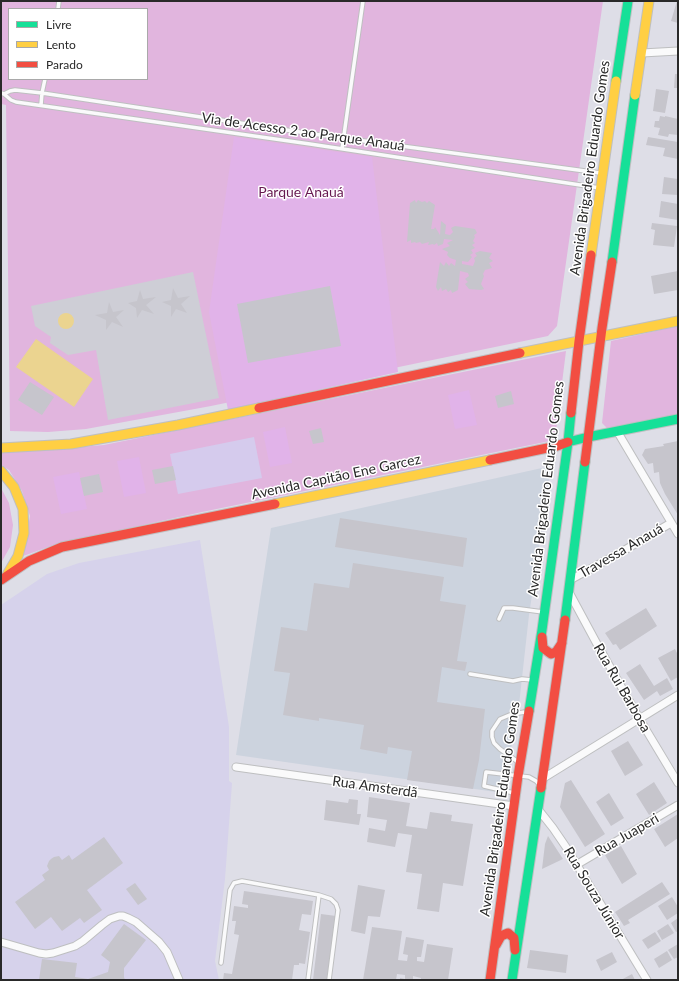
<!DOCTYPE html>
<html>
<head>
<meta charset="utf-8">
<style>
  body { margin:0 }
  #map { position:relative; width:679px; height:981px; overflow:hidden; background:#dedee7; font-family:Lato,sans-serif }
  canvas { display:block }
  .frame { position:absolute; inset:0; border:2px solid #292929; pointer-events:none }
  .legend { position:absolute; left:8px; top:8px; width:140px; height:72px; box-sizing:border-box; background:#fff; border:1px solid #a9a9a9; margin:0; padding:5px 7px; list-style:none; font-size:12px; color:#292929 }
  .legend li { display:flex; align-items:center; gap:8px; height:20px }
  .legend b { width:20px; border:1px solid #a9a9a9 }
</style>
</head>
<body>
<div id="map">
<canvas width="679" height="981"></canvas>
<div class="frame"></div>
<ul class="legend">
<li><b style="height:5px;background:#16e098"></b>Livre</li>
<li><b style="height:5px;background:#ffcf43"></b>Lento</li>
<li><b style="height:5px;background:#f24e42"></b>Parado</li>
</ul>
</div>
<script>
const ctx = document.querySelector('canvas').getContext('2d');
ctx.lineJoin = 'round';
function paint(path, color) { ctx.fillStyle = color; ctx.fill(path, 'evenodd'); }
const poly = rows => new Path2D(rows.map(r => 'M' + r).join(''));
function strokePath(path, color, width, dash) { ctx.strokeStyle = color; ctx.lineWidth = width; ctx.lineCap = dash ? 'butt' : 'round'; ctx.setLineDash(dash || []); ctx.stroke(path); }
function write(font, color, halo, rows, align = 'center') {
  ctx.font = font + ' Lato,sans-serif'; ctx.lineWidth = 3; ctx.setLineDash([]); ctx.textBaseline = 'middle'; ctx.strokeStyle = halo; ctx.fillStyle = color; for (const [text, x, y, turn = 0] of rows) {
    ctx.save(); ctx.translate(x, y); ctx.rotate((+turn || 0) * Math.PI / 180); ctx.textAlign = isNaN(turn) ? turn : align; if (halo) ctx.strokeText(text, 0, 0); ctx.fillText(text, 0, 0); ctx.restore();
  }
}
paint(poly([
  [200,540,229,727,229,781,232,783,225,879,215,961,219,980,1,980,1,605,47,574,79,563]
]), '#d6d2eb');
paint(poly([
  [551,466,529,615,519,705,503,793,236,755,271,528]
]), '#ccd3de');
paint(poly([
  [1,1,603,1,557,326,548,336,211,406,86,429,48,432,10,431,6,105,1,104],
  [9,9,147,9,147,79,9,79],
  [678,326,678,414,607,428,602,423,611,341],
  [566,351,555,439,545,442,202,512,57,544,23,556,30,516,22,491,9,470,1,465,1,451,45,450,104,445],
  [1,488,9,503,13,525,10,547,1,563]
]), '#e1b5de');
paint(poly([
  [254,437,262,478,178,494,170,454]
]), '#d5cbed');
paint(poly([
  [234,137,372,157,398,372,228,410,209,312],
  [469,390,477,425,455,429,448,395],
  [285,427,292,463,270,467,263,432],
  [139,457,146,493,124,497,117,461],
  [79,472,87,509,61,514,53,477]
]), '#e1b3e9');
paint(poly([
  [193,272,219,398,108,420,96,350,68,355,50,343,51,337,35,326,31,306]
]), '#ceced6');
paint(poly([
  '58 321a8 8 0 1 1 16 0a8 8 0 1 1-16 0Z',
  [36,339,93,379,74,407,16,367]
]), '#ebd490');
paint(poly([
  [677,1,678,1,678,23,671,21],
  [675,74,678,74,678,88,674,88],
  [656,89,669,91,665,113,653,111],
  [660,116,665,117,665,116,678,119,678,135,669,134,668,137,658,135,660,128,654,127,655,121,659,121],
  [648,137,678,142,678,159,663,156,665,148,646,145],
  [664,177,678,179,678,195,662,194],
  [415,200,416,203,418,200,422,202,425,201,427,203,429,201,435,205,431,229,434,229,435,227,440,235,441,221,446,225,445,234,450,235,453,232,451,228,455,226,475,229,477,233,474,235,475,237,473,241,475,243,472,245,475,248,471,250,473,253,470,255,472,257,468,262,462,261,462,264,473,266,475,261,474,258,477,256,475,253,480,251,492,253,489,258,493,261,489,263,492,268,485,270,483,274,484,276,481,284,484,289,481,290,469,289,465,284,468,282,465,279,469,276,468,273,460,271,458,290,452,293,451,290,448,292,446,289,442,291,441,287,438,291,436,287,440,262,444,266,446,262,449,266,451,263,455,266,456,260,450,258,447,255,448,252,442,249,450,246,447,243,453,240,444,239,443,244,438,246,437,243,434,245,433,244,428,245,429,242,422,244,420,242,416,243,415,242,411,243,411,240,407,242,410,203],
  [661,201,678,204,678,220,659,217],
  [652,223,677,226,674,247,653,245,655,230,651,229],
  [678,271,678,290,654,294,651,276],
  [330,286,341,346,248,363,237,304],
  [173,288,178,298,190,296,181,304,187,313,176,309,171,317,171,306,162,302,171,300],
  [140,290,143,299,156,297,146,305,154,314,142,310,137,318,136,308,128,303,137,301],
  [109,302,113,312,124,310,116,317,123,327,112,322,106,330,106,320,95,315,107,313],
  [30,382,54,397,42,415,18,400],
  [511,391,514,404,498,408,495,396],
  [321,428,324,442,313,444,309,431],
  [678,441,678,515,665,494,660,483,659,472,654,473,653,463,648,464,642,455,645,449,664,446,663,444],
  [173,466,176,480,155,484,152,470],
  [99,474,103,492,84,496,80,478],
  [340,518,467,538,463,567,335,547],
  [353,563,444,577,440,601,466,605,457,661,467,662,465,671,442,667,437,702,485,709,479,760,473,789,407,780,412,751,388,747,387,754,360,749,364,725,319,718,319,721,283,715,290,673,274,671,281,627,307,631,314,583,349,588],
  [646,608,657,626,620,650,616,644,613,645,605,633],
  [675,649,678,655,678,677,671,681,658,658],
  [640,664,654,686,667,678,673,689,660,696,657,691,644,700,626,673],
  [628,741,643,765,625,776,611,751],
  [571,780,605,834,585,847,560,807,565,783],
  [654,782,667,803,649,815,636,794],
  [609,793,624,818,611,826,596,802],
  [369,797,410,803,406,826,427,829,430,812,452,815,451,821,473,824,463,886,443,883,439,912,417,909,422,874,406,872,412,835,398,833,395,847,367,842,369,828,385,831,387,820,367,817],
  [349,799,358,800,357,814,361,814,359,825,324,820,326,800,348,803],
  [678,814,678,838,665,847,654,829],
  [548,836,563,859,542,869,545,844],
  [104,837,123,863,87,890,102,910,84,923,80,918,62,931,51,917,35,929,15,902,45,880,42,875,49,870,47,866,49,861,51,859,54,857,59,856,62,860,69,855,72,860],
  [621,846,637,874,622,884,605,855],
  [662,882,670,894,628,920,630,923,624,926,615,912],
  [135,883,147,899,138,905,126,889],
  [358,885,385,890,380,917,368,916,365,934,351,931],
  [244,891,313,901,311,915,302,914,299,930,310,932,305,964,299,963,299,965,294,965,292,980,223,980,224,973,232,974,239,935,234,934,236,921,232,921,234,906,248,908,248,905,242,904],
  [672,897,678,907,678,913,667,920,658,906],
  [321,914,336,916,328,980,313,980],
  [678,918,678,931,676,932,671,923],
  [124,924,146,940,124,968,124,977,125,980,39,980,42,959,77,963,75,977,88,979,108,972,110,962,101,955],
  [668,924,674,933,662,940,657,931],
  [372,927,402,931,398,960,407,961,408,955,403,954,406,937,424,940,421,957,417,957,417,961,424,962,427,944,453,948,448,980,421,980,421,978,413,976,413,980,400,980,400,978,405,979,405,975,397,974,396,980,363,980],
  [655,932,661,941,648,949,642,940],
  [678,944,678,957,674,959,668,950],
  [530,950,568,955,566,973,527,968],
  [667,951,672,960,659,968,654,959],
  [612,952,617,962,601,971,596,960],
  [632,974,635,980,621,980]
]), '#c6c5cc');
const lane = poly([
  [58,9,59,1],
  [1,93,4,94,11,100,16,102,310,144,600,188],
  [4,94,10,91,15,90,42,93,313,134,600,173],
  [41,105,42,93,45,79],
  [342,149,363,1],
  [499,619,504,608,513,608,543,612],
  [470,674,513,681,522,679,532,680],
  [518,762,500,749,494,743,492,737,492,731,500,719,512,714,525,712],
  [514,793,484,786,486,772,529,777,536,781,539,784],
  [221,963,230,890,234,883,242,881,319,895,331,899,336,904,338,910,329,980],
  [308,980,319,895]
]);
const street = poly([
  [642,53,678,51],
  [617,431,678,534],
  [570,580,623,551,671,523],
  [570,594,597,644,639,718,678,783],
  [236,767,514,806],
  [542,779,678,695],
  [538,809,553,828,566,847,647,980],
  [576,865,678,805],
  [1,942,39,953,46,954,53,953,75,946,83,941,102,925,110,919,119,916,123,916,128,918,136,922,159,942,167,952,179,980]
]);
const fast = poly([
  [616,81,628,1],
  [612,262,635,95],
  [568,442,588,437,678,419],
  [565,620,585,462],
  [529,711,542,630,568,442,571,413],
  [512,980,541,788]
]);
const slow = poly([
  [635,95,649,1],
  [591,255,616,81],
  [579,341,678,321],
  [520,353,579,341],
  [1,448,71,444,178,425,259,408],
  [1,471,14,487,23,509,24,533,18,556,8,573],
  [275,504,490,460]
]);
const jam = poly([
  [259,408,520,353],
  [571,413,579,341,591,255],
  [490,460,557,446,568,442],
  [585,462,602,328,612,262],
  [1,580,29,561,62,547,275,504],
  [542,637,543,648,551,654,556,652,562,643],
  [541,788,565,620],
  [496,945,501,936,508,933,514,938,515,950],
  [490,980,518,776,529,711]
]);
strokePath(lane, '#bebfc0', 5.5);
strokePath(street, '#bebfc0', 9);
strokePath(fast, '#bebfc0', 11);
strokePath(slow, '#bebfc0', 11);
strokePath(jam, '#bebfc0', 11);
strokePath(lane, '#fafafb', 3.5);
strokePath(street, '#fafafb', 7);
strokePath(fast, '#16e098', 9);
strokePath(slow, '#ffcf43', 9);
strokePath(jam, '#f24e42', 9);
write('14px', '#292929', '#fff', [
  ["Via de Acesso 2 ao Parque Anauá",303,132,8],
  ["Avenida Brigadeiro Eduardo Gomes",590,168,-82],
  ["Avenida Capitão Ene Garcez",336,477,-12],
  ["Avenida Brigadeiro Eduardo Gomes",546,489,-83],
  ["Travessa Anauá",621,551,-30],
  ["Rua Rui Barbosa",622,688,60],
  ["Rua Amsterdã",375,787,8],
  ["Avenida Brigadeiro Eduardo Gomes",500,809,-82],
  ["Rua Juaperi",627,835,-30],
  ["Rua Souza Júnior",594,893,59]
]);
write('14px', '#661850', '#fff', [
  ["Parque Anauá",301,192]
]);
</script>
</body>
</html>
